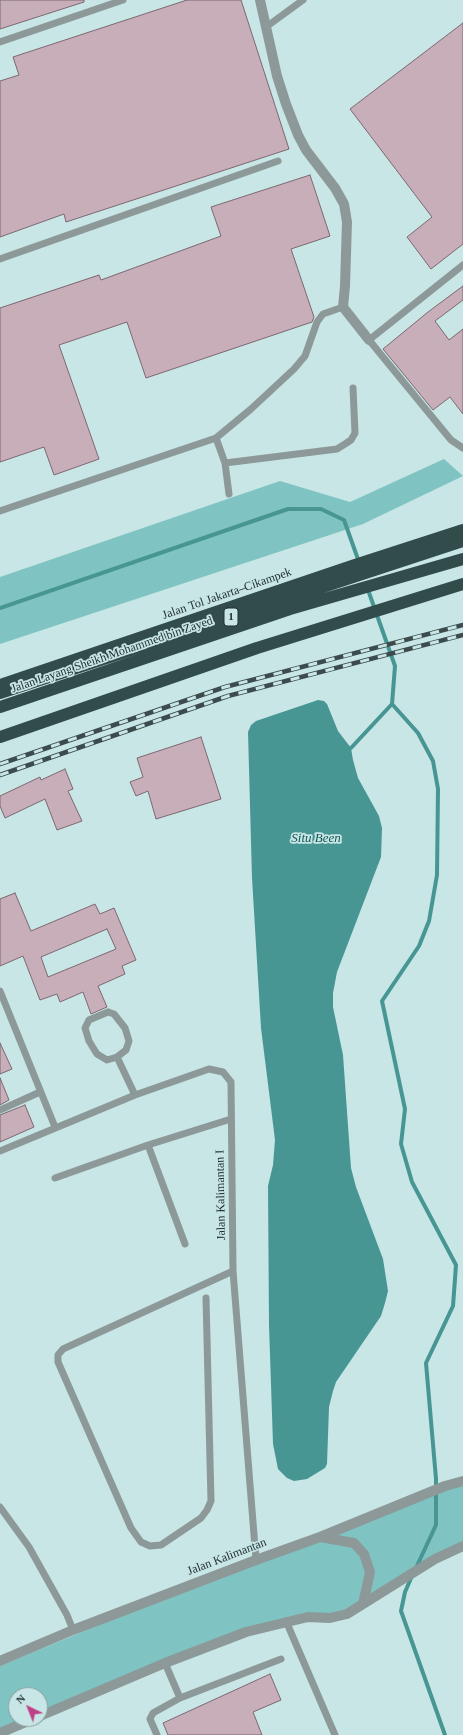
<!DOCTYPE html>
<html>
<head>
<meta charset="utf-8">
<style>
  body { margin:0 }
  #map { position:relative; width:463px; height:1735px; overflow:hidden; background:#c7e6e5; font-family:"Times New Roman",serif }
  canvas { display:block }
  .north { position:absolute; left:8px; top:1687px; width:40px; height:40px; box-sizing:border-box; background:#c7e6e5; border:1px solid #869d9d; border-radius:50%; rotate:317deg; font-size:11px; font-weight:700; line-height:16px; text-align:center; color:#243030 }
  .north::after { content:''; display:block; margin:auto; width:14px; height:18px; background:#c03f89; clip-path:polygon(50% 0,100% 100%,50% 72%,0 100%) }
</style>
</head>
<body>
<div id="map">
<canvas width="463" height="1735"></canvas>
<div class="north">N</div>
</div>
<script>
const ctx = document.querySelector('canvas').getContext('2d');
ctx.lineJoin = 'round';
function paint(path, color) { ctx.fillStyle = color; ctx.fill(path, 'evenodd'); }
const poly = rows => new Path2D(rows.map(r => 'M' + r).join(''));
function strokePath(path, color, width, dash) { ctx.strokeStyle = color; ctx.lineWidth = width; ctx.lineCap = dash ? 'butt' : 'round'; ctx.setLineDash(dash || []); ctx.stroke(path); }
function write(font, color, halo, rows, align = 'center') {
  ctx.font = font + ' "Times New Roman",serif'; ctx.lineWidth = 3.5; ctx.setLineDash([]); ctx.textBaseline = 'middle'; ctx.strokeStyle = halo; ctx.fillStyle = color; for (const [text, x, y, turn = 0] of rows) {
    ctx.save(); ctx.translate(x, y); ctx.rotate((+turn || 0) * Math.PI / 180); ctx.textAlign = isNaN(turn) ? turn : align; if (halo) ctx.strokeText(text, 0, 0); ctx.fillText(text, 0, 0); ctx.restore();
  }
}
paint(poly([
  [444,459,463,476,363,524,0,644,0,577,280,481,350,502],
  [463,1481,463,1546,347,1614,286,1621,40,1716,40,1695,16,1695,16,1719,33,1719,0,1733,0,1666,256,1560]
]), '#7fc4c2');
paint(poly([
  [318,700,324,701,327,704,338,731,351,748,353,760,358,778,379,816,382,828,381,857,337,972,333,993,333,1007,343,1055,351,1168,356,1187,383,1259,388,1291,385,1303,381,1316,336,1382,333,1391,329,1407,327,1464,325,1468,307,1479,294,1481,287,1478,278,1469,273,1444,269,1325,268,1186,273,1165,275,1140,261,1028,252,878,248,732,251,725,256,721]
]), '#489694');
strokePath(poly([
  [367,587,395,666,392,704,418,733,433,761,438,789,437,875,429,921,419,946,382,1001,405,1109,401,1144,412,1182,456,1265,453,1306,426,1363,436,1479,436,1525,416,1568],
  [0,608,288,509,321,509,344,520,359,562],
  [351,748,392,704],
  [412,1576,405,1592,401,1611,445,1735]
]), '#489694', 4);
const building = poly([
  [0,0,84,0,84,2,0,29,0,0],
  [187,0,241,0,289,149,66,222,64,214,0,237,0,81,19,75,13,57,187,0],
  [463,23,463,244,431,269,407,237,432,217,350,109,463,23],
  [310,175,330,236,291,249,314,317,312,322,146,378,127,322,59,345,99,459,54,475,44,447,0,462,0,308,99,275,101,280,221,236,211,207,310,175],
  [463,286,463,300,435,321,449,340,463,329,463,414,450,397,433,410,383,349,428,312,463,286],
  [201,737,221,799,156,819,148,791,136,796,130,782,143,777,137,758,201,737],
  [65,769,73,789,68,791,82,821,57,830,45,799,5,818,0,806,0,796,40,777,41,780,65,769],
  [15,893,31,931,95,904,100,914,114,908,136,960,122,966,125,974,98,986,107,1007,91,1014,83,992,60,1002,57,994,40,1000,23,956,0,966,0,899,15,893],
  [107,929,116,949,48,977,41,957,107,929],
  [0,1043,12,1069,0,1074,0,1043],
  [0,1078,9,1100,0,1105,0,1078],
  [25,1105,34,1127,0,1142,0,1115,25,1105],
  [270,1674,281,1700,253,1712,262,1735,168,1735,163,1723,270,1674]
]);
paint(building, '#c7aeb9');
strokePath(building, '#7d6771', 1);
strokePath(poly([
  [266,27,303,0],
  [0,42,123,0],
  [0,259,278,161],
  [463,265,369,340,451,440,463,448],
  [216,438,225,463,229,494],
  [225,463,337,449,345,444,351,440,355,433,353,388],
  [0,511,216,438,251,409,294,369,305,356,317,322,323,314,343,307],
  [0,991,55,1127],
  [108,1012,114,1014,125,1028,129,1041,126,1050,117,1057,107,1060,97,1054,89,1041,85,1028,89,1020,108,1012],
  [117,1057,135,1095],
  [0,1110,40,1092],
  [0,1151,135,1095,209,1069,223,1072,231,1082,233,1271,256,1560],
  [55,1178,148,1145],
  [185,1244,148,1145,231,1119],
  [206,1298,211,1501,207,1510,201,1518,161,1545,150,1546,141,1542,131,1528,58,1362,58,1355,63,1349,233,1271],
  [0,1507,29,1547,67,1615,73,1630],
  [286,1621,335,1735],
  [165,1663,180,1698],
  [157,1735,150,1719,153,1713,180,1698,281,1659]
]), '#8d9999', 7);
strokePath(poly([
  [260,0,277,76,286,104,298,135,306,150,335,188,344,204,347,222,345,286,343,307,369,340]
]), '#8d9999', 10);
strokePath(poly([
  [320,1537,354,1543,364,1554,370,1572,363,1604],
  [0,1661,73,1630,256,1560,320,1537,445,1486,463,1481],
  [40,1716,165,1663,246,1632,308,1617,330,1618,347,1614,435,1559,463,1546],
  [0,1733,33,1719]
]), '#8d9999', 10);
strokePath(poly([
  [0,685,352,566,463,530],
  [0,693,463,541],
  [0,707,290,609,463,559],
  [0,737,257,648,463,584]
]), '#314c4b', 12);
const rail = poly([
  [0,764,225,687,463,625],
  [0,775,228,696,463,635]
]);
strokePath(rail, '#3c4b4b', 4.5);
strokePath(rail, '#c7e6e5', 3, [9]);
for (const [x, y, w] of [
  [231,617,14]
]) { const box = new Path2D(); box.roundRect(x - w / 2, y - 9, w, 18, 3); ctx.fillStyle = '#c7e6e5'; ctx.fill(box); strokePath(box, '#243030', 1); }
write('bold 11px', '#243030', null, [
  ["1",231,617]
]);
write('12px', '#243030', '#c7e6e5', [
  ["Jalan Tol Jakarta–Cikampek",227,594,-19],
  ["Jalan Layang Sheikh Mohammed bin Zayed",112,655,-19],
  ["Jalan Kalimantan I",221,1195,-91],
  ["Jalan Kalimantan",227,1557,-21]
]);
write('italic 13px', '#115554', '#c7e6e5', [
  ["Situ Been",316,839]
]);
</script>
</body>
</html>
